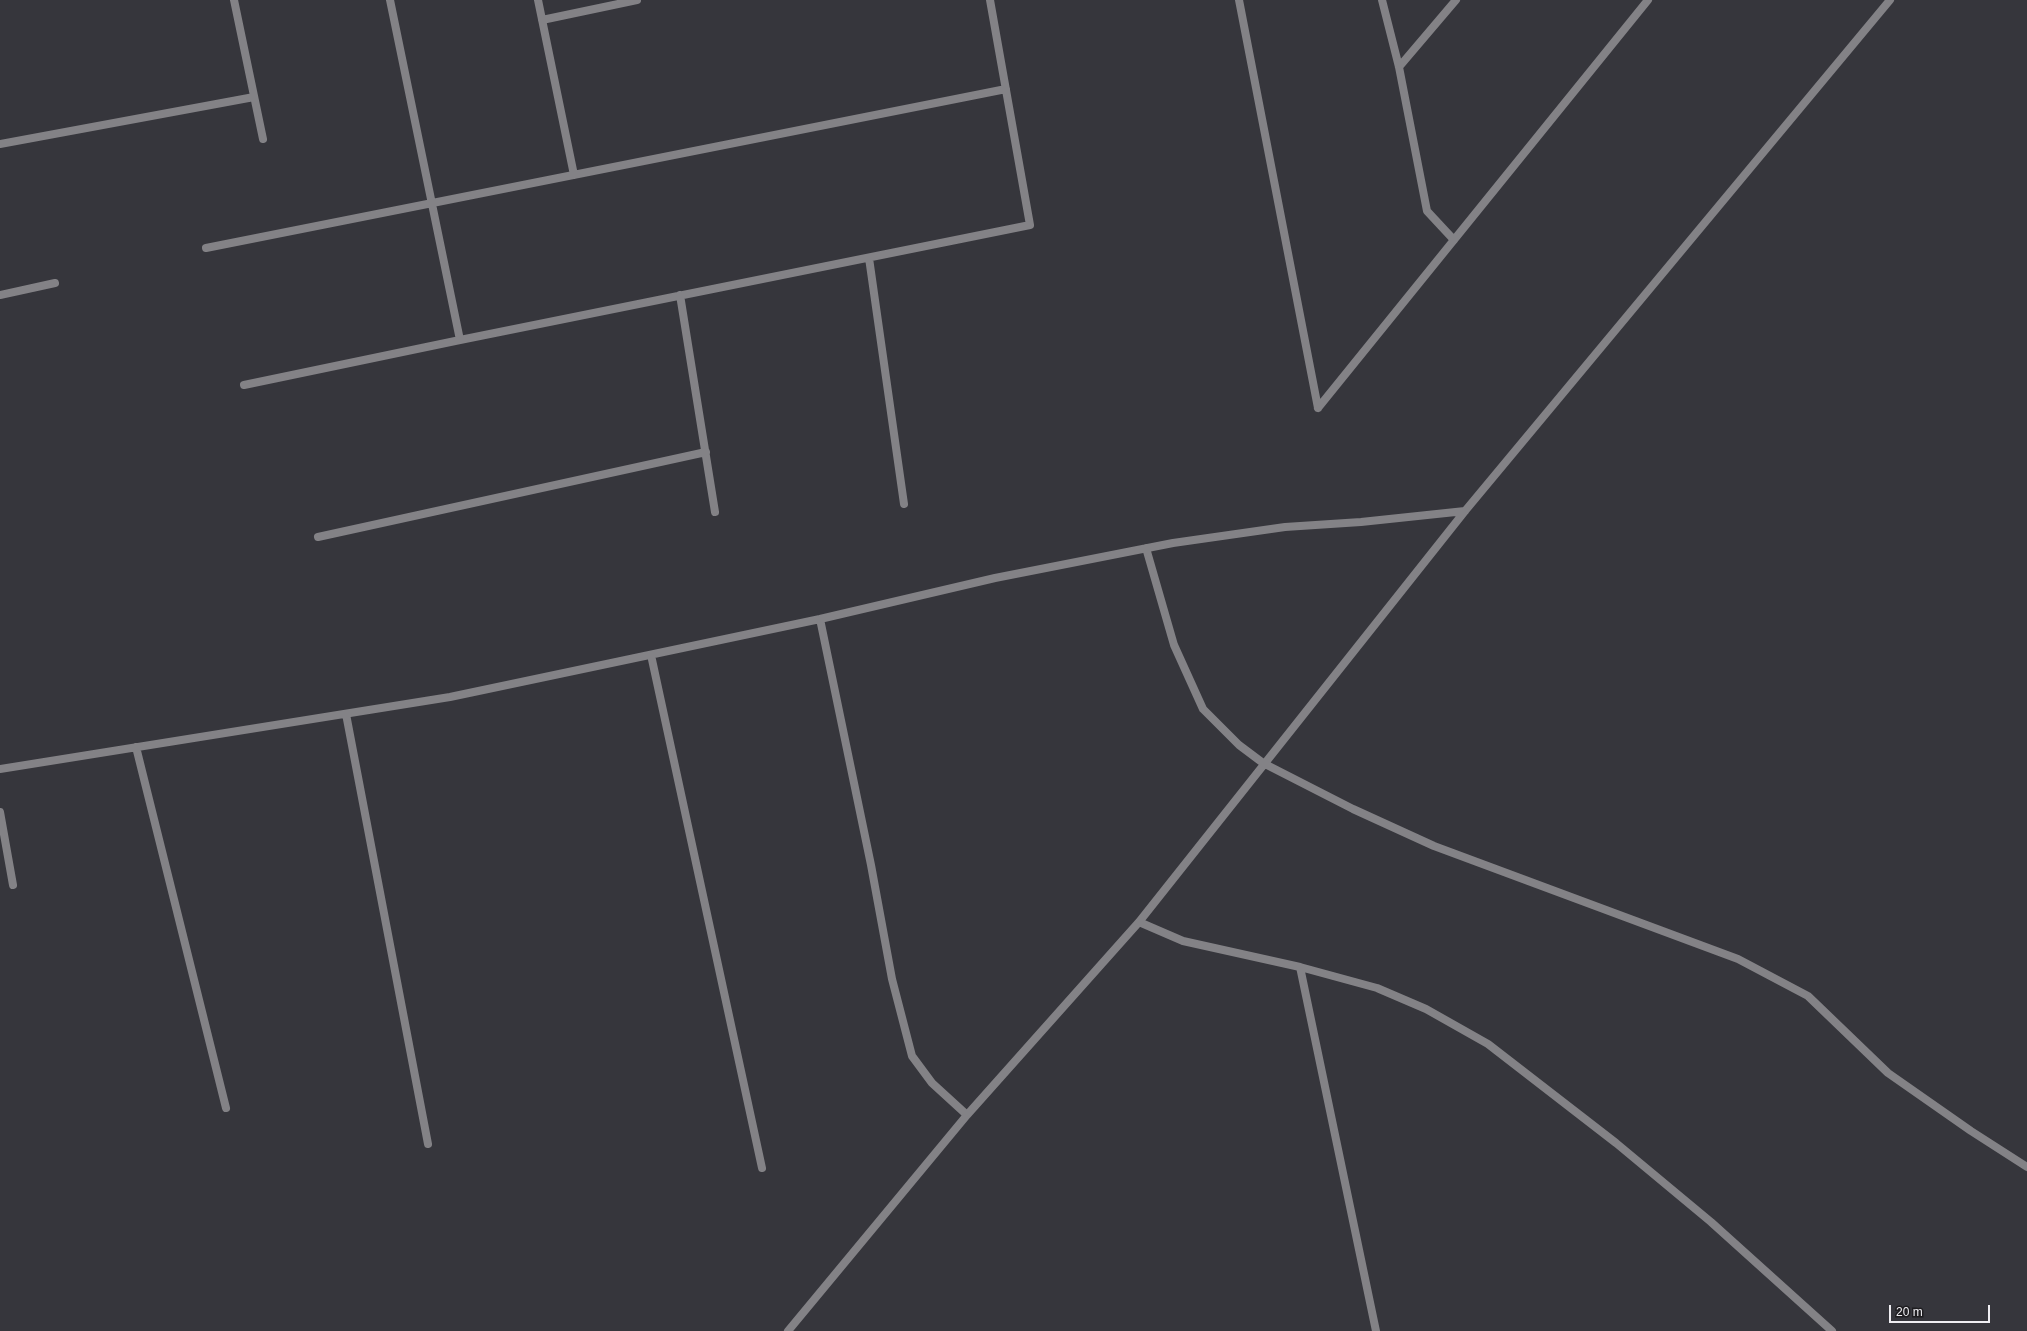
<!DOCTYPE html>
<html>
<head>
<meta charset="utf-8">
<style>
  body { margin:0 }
  #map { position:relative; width:2027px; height:1331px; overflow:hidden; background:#36363c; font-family:Arial,sans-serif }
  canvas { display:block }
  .scale { position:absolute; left:1889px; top:1305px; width:101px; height:18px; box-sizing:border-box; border:2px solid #efeef2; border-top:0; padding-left:5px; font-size:12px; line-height:14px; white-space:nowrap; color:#efeef2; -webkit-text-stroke:3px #1e1d20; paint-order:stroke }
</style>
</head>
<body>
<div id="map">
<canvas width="2027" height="1331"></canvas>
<div class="scale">20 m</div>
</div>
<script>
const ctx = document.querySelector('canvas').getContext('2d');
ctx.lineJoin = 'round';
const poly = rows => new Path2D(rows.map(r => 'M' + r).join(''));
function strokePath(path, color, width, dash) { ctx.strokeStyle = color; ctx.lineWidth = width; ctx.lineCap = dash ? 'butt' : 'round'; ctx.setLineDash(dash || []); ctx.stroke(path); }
strokePath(poly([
  [234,0,263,139],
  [390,0,460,340],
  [538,0,574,175],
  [1239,0,1318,408],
  [1382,0,1399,67,1427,211,1454,240],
  [542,20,637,0],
  [1399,67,1456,0],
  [0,144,254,97],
  [206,248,1006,89],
  [869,258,904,504],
  [0,295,55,283],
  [680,295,715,512],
  [244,385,460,340,1030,225,990,0],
  [1318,408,1648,0],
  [318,537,706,452],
  [1146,548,1174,645,1203,709,1239,745,1263,763,1353,809,1434,846,1738,959,1808,996,1888,1073,1971,1131,2027,1167],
  [820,619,871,865,892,979,912,1056,932,1083,967,1115],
  [651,655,762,1168],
  [346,714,428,1144],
  [136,747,226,1108],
  [0,769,450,697,820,619,995,578,1173,543,1285,527,1361,522,1465,511],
  [0,812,13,885],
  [1139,922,1183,941,1300,967,1377,988,1426,1009,1488,1044,1616,1143,1711,1222,1832,1331],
  [1300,967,1376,1331],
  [788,1331,967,1115,1139,922,1465,511,1890,0]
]), '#838286', 8);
</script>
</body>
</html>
